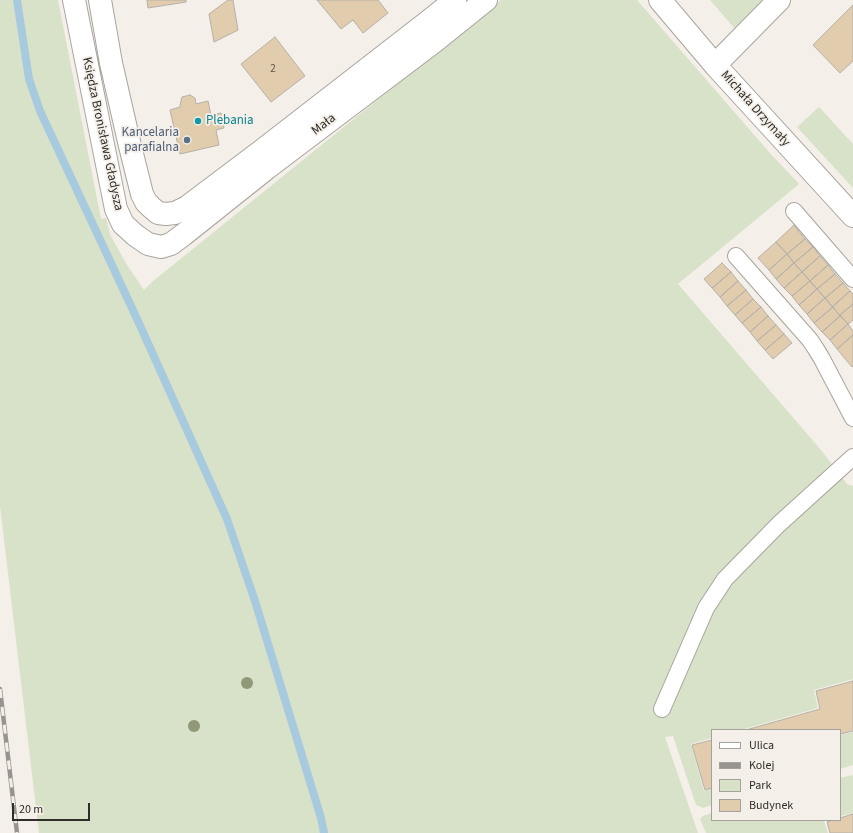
<!DOCTYPE html>
<html>
<head>
<meta charset="utf-8">
<style>
  body { margin:0 }
  #map { position:relative; width:853px; height:833px; overflow:hidden; background:#f4efe8; font-family:"Source Sans 3",sans-serif }
  canvas { display:block }
  .legend { position:absolute; left:711px; top:729px; width:130px; height:92px; box-sizing:border-box; background:#f4efe8; border:1px solid #a5a19c; margin:0; padding:5px 7px; list-style:none; font-size:12px; color:#2f2d2a }
  .legend li { display:flex; align-items:center; gap:8px; height:20px }
  .legend b { width:20px; border:1px solid #a5a19c }
  .scale { position:absolute; left:12px; top:803px; width:78px; height:18px; box-sizing:border-box; border:2px solid #2f2d2a; border-top:0; padding-left:5px; font-size:12px; line-height:14px; white-space:nowrap; color:#2f2d2a; -webkit-text-stroke:3px #f4efe8; paint-order:stroke }
</style>
</head>
<body>
<div id="map">
<canvas width="853" height="833"></canvas>
<ul class="legend">
<li><b style="height:5px;background:#fff"></b>Ulica</li>
<li><b style="height:5px;background:#97948f"></b>Kolej</li>
<li><b style="height:11px;background:#d8e2c8"></b>Park</li>
<li><b style="height:11px;background:#e1ccad"></b>Budynek</li>
</ul>
<div class="scale">20 m</div>
</div>
<script>
const ctx = document.querySelector('canvas').getContext('2d');
ctx.lineJoin = 'round';
function paint(path, color) { ctx.fillStyle = color; ctx.fill(path, 'evenodd'); }
const poly = rows => new Path2D(rows.map(r => 'M' + r).join(''));
function strokePath(path, color, width, dash) { ctx.strokeStyle = color; ctx.lineWidth = width; ctx.lineCap = dash ? 'butt' : 'round'; ctx.setLineDash(dash || []); ctx.stroke(path); }
function write(font, color, halo, rows, align = 'center') {
  ctx.font = font + ' "Source Sans 3",sans-serif'; ctx.lineWidth = 3.5; ctx.setLineDash([]); ctx.textBaseline = 'middle'; ctx.strokeStyle = halo; ctx.fillStyle = color; for (const [text, x, y, turn = 0] of rows) {
    ctx.save(); ctx.translate(x, y); ctx.rotate((+turn || 0) * Math.PI / 180); ctx.textAlign = isNaN(turn) ? turn : align; if (halo) ctx.strokeText(text, 0, 0); ctx.fillText(text, 0, 0); ctx.restore();
  }
}
paint(poly([
  [0,0,58,0,101,219,106,218,110,234,113,240,127,265,144,290,152,282,501,0,637,0,769,152,799,184,678,284,821,450,847,484,853,486,853,679,814,690,818,708,741,730,712,730,712,738,691,744,704,791,712,788,712,805,703,808,696,805,673,736,665,737,698,833,39,833,0,506],
  [710,0,768,0,736,30],
  [819,107,853,144,853,188,797,127],
  [853,732,853,765,840,769,840,735],
  [853,775,853,813,840,816,840,778],
  [712,813,712,820,827,820,824,821,828,833,706,833,700,819,703,816]
]), '#d8e2c8');
strokePath(poly([
  [17,0,29,79,40,111,138,321,227,519,255,601,321,818,324,833]
]), '#a8cadf', 8);
const building = poly([
  [147,0,186,0,186,2,148,8,147,0],
  [228,0,233,0,238,30,214,42,209,14,228,0],
  [317,0,378,0,388,13,363,33,353,20,341,29,317,0],
  [853,5,853,61,840,73,813,45,853,5],
  [275,37,305,76,271,102,241,64,275,37],
  [190,95,195,98,196,104,208,101,211,115,221,113,224,128,216,130,219,145,180,154,170,110,180,107,180,105,182,97,190,95],
  [794,225,805,239,787,254,776,242,794,225],
  [805,239,813,247,794,263,787,254,805,239],
  [776,242,787,254,769,270,758,258,776,242],
  [813,247,820,256,802,272,794,263,813,247],
  [787,254,794,263,776,279,769,270,787,254],
  [820,256,828,265,810,281,802,272,820,256],
  [722,263,731,272,712,288,704,279,722,263],
  [794,263,802,272,784,288,776,279,794,263],
  [828,265,835,274,817,289,810,281,828,265],
  [731,272,738,281,720,297,712,288,731,272],
  [802,272,810,281,792,296,784,288,802,272],
  [835,274,843,283,825,298,817,289,835,274],
  [738,281,746,290,727,306,720,297,738,281],
  [810,281,817,289,799,305,792,296,810,281],
  [843,283,850,291,832,307,825,298,843,283],
  [817,289,825,298,807,314,799,305,817,289],
  [746,290,753,299,735,315,727,306,746,290],
  [850,291,853,294,853,304,840,315,832,307,850,291],
  [825,298,833,307,814,323,807,314,825,298],
  [753,299,761,307,742,323,735,315,753,299],
  [853,304,853,320,848,324,840,315,853,304],
  [761,307,768,316,750,332,742,323,761,307],
  [833,307,840,316,822,332,814,323,833,307],
  [768,316,776,325,757,341,750,332,768,316],
  [840,316,848,324,830,340,822,332,840,316],
  [848,324,853,331,853,335,837,349,830,340,848,324],
  [776,325,784,334,765,350,757,341,776,325],
  [784,334,792,343,773,359,765,350,784,334],
  [853,335,853,366,852,367,837,349,853,335],
  [853,681,853,731,840,734,840,730,746,730,820,709,816,691,853,681],
  [712,740,712,788,705,790,692,745,712,740],
  [853,814,853,833,830,833,827,822,833,820,840,820,840,818,853,814]
]);
paint(building, '#e1ccad');
strokePath(building, '#b4b0a9', 1);
const service = poly([
  [794,211,853,279],
  [736,256,810,340,816,349,822,359,853,418],
  [662,709,706,608,725,579,779,524,853,457]
]);
const minor = poly([
  [74,0,116,209,123,224,135,235,148,244,161,247,171,244,183,235,267,168,435,41,486,0],
  [100,0,111,63,130,146,142,194,146,202,151,207,158,213,166,214,175,213,187,207,260,152,429,21,455,0],
  [660,0,715,65,853,216],
  [715,65,779,0]
]);
strokePath(service, '#a8a49d', 18);
strokePath(minor, '#a8a49d', 24);
strokePath(service, '#fff', 16);
strokePath(minor, '#fff', 22);
const rail = poly([
  [0,689,17,833]
]);
strokePath(rail, '#97948f', 4.5);
strokePath(rail, '#f4efe8', 3, [9]);
ctx.fillStyle = '#919878';
for (const [x, y] of [
  [247,683],
  [194,726]
]) { ctx.beginPath(); ctx.arc(x, y, 6, 0, 2 * Math.PI); ctx.fill(); }
for (const [x, y, r, color] of [
  [198,121,4,"#0f9aa8"],
  [187,140,4,"#5c6f8a"]
]) { const dot = new Path2D(); dot.arc(x, y, r, 0, 2 * Math.PI); ctx.fillStyle = color; ctx.fill(dot); strokePath(dot, '#f4efe8', 1.5); }
write('11px', '#5c554b', null, [
  ["2",273,70]
]);
write('13px', '#2f2d2a', '#f4efe8', [
  ["Michała Drzymały",755,109,48],
  ["Mała",324,125,-37],
  ["Księdza Bronisława Gładysza",102,134,78]
]);
write('13px', '#0d838f', '#f4efe8', [
  ["Plebania",206,121]
], 'left');
write('13px', '#4e5e75', '#f4efe8', [
  ["Kancelaria",179,133],
  ["parafialna",179,148]
], 'right');
</script>
</body>
</html>
